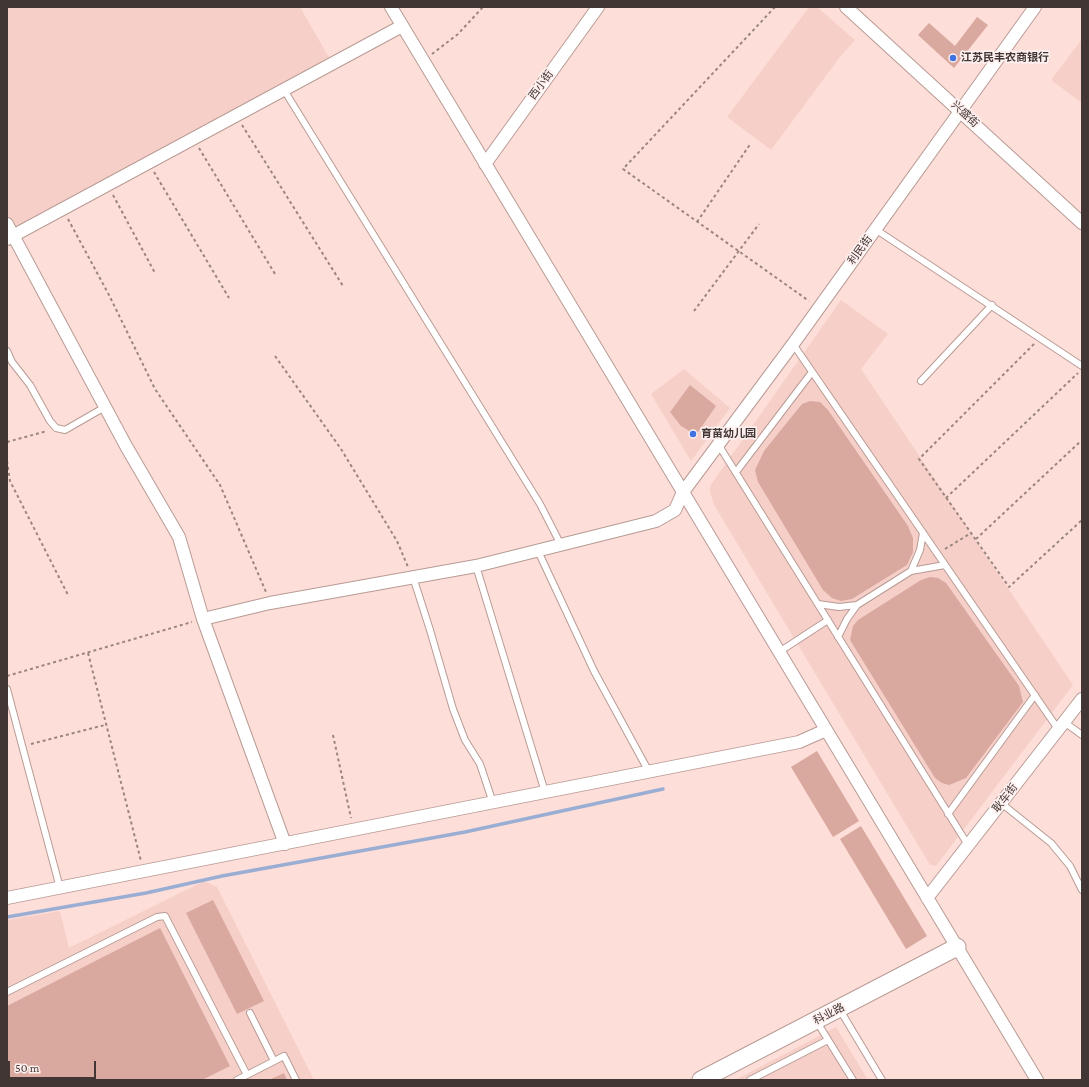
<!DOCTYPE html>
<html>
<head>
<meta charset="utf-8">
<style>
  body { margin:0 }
  #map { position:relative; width:1089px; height:1087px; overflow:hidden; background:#feded8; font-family:"Crimson Pro",serif }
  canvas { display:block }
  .frame { position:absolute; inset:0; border:8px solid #423634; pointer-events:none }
  .scale { position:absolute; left:8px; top:1061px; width:88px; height:18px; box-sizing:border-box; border:2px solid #423634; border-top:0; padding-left:5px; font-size:12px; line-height:14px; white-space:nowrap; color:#423634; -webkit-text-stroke:3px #fdf0ee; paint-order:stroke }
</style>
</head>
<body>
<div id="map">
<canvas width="1089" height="1087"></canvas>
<div class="frame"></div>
<div class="scale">50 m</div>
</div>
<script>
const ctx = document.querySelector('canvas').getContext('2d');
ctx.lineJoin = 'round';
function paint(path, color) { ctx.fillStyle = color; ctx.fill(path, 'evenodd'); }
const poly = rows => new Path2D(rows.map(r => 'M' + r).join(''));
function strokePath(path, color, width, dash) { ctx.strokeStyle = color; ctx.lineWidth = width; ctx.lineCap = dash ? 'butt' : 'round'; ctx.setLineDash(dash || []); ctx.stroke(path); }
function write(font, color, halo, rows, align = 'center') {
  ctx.font = font + ' "Crimson Pro","Noto Sans SC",serif'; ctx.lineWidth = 3.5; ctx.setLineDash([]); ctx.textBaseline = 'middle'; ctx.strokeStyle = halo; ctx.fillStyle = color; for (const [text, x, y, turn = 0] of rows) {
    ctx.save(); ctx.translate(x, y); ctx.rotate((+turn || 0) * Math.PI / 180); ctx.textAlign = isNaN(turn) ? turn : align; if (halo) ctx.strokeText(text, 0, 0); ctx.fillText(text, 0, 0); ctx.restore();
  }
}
paint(poly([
  [7,7,300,7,331,61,7,234],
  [809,7,817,7,855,40,840,57,771,150,727,117],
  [1082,39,1082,103,1051,80],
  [841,300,888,334,861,369,1073,685,936,866,930,865,714,505,710,492,710,486],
  [684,369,730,408,691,461,651,394],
  [204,881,217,887,314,1080,7,1080,7,920,60,911,69,948],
  [836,1027,868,1080,735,1080]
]), '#f6d0c8');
strokePath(poly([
  [7,917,146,893,222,876,465,832,663,789]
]), '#9aaed4', 3.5);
paint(poly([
  [977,17,988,25,954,68,918,35,929,23,955,46],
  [690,385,716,406,696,435,681,426,670,412],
  [810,401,820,402,828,410,908,526,913,538,913,552,907,565,852,599,841,601,832,598,823,590,758,482,755,470,764,451,802,404],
  [930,577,938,578,946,583,1019,686,1023,702,966,778,949,785,942,783,935,778,850,640,853,626,858,620,921,580],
  [817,751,859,821,833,837,791,767],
  [861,826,927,936,906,949,840,839],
  [213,900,264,1001,237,1014,186,913],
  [160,928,230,1066,202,1080,7,1080,7,1006],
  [284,1073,287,1080,269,1080]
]), '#d9a89f');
const lane = poly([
  [284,90,540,504,561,545],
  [875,229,1082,366],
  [793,344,1058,729],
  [7,351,12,362,30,385,50,421,56,428,65,430,105,407],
  [921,381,992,305],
  [718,444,968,845],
  [736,472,812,372],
  [538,551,594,671,649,772],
  [476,566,545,792],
  [911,571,920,550,923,533],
  [413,577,430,630,453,709,465,740,480,764,493,803],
  [818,604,839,607,857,605],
  [838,637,847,619,857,605,911,571,945,565],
  [779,652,828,620],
  [7,689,60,888],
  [1064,722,1082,735],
  [1001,803,1051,843,1070,866,1082,890],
  [948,814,1035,695],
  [7,992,157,917,165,916,247,1075],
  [840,1010,882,1080],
  [250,1013,274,1061],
  [817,1022,853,1080],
  [237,1080,284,1056,296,1080],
  [750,1080,828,1040]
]);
const street = poly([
  [391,7,1037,1080],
  [846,7,1082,223],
  [485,164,598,7],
  [7,224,126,446,179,537,203,619,285,844],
  [7,239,402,26],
  [203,619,270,603,476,566,656,521,675,510,683,492,793,344,1035,7],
  [7,898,799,742,826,730],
  [927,898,1082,699]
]);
const secondary = poly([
  [701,1080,957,947]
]);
strokePath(lane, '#b89b95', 8);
strokePath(street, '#b89b95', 14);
strokePath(secondary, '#b89b95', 19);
strokePath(poly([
  [775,7,623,169,809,301],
  [432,54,458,34,483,7],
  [242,125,343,286],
  [199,148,275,274],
  [154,172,229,298],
  [113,195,155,273],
  [68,219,109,295,155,389,220,485,266,592],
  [697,222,751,143],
  [694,311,759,224],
  [1034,344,919,459,1009,587,1082,520],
  [275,356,341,449,397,541,408,567],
  [7,442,47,431],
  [7,461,10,481,68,595],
  [946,498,1078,373],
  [976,539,1082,440],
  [945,549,971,533],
  [88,653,141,861],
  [7,676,192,622],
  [333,735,351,818],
  [31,744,105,725]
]), '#9a8581', 2, [3, 3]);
strokePath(lane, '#fff', 6);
strokePath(street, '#fff', 12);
strokePath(secondary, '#fff', 17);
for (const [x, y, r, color] of [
  [953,58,4,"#4072e3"],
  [693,434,4,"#4072e3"]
]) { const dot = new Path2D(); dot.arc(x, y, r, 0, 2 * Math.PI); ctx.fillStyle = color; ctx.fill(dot); strokePath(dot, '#fdf0ee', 1.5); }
write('bold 11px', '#423634', '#fdf0ee', [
  ["江苏民丰农商银行",961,58],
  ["育苗幼儿园",701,434]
], 'left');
write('11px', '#423634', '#fdf0ee', [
  ["西小街",541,85,-54],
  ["兴盛街",965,114,43],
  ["利民街",860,250,-54],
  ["耿车街",1005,798,-52],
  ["科业路",829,1014,-27]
]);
</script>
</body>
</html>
